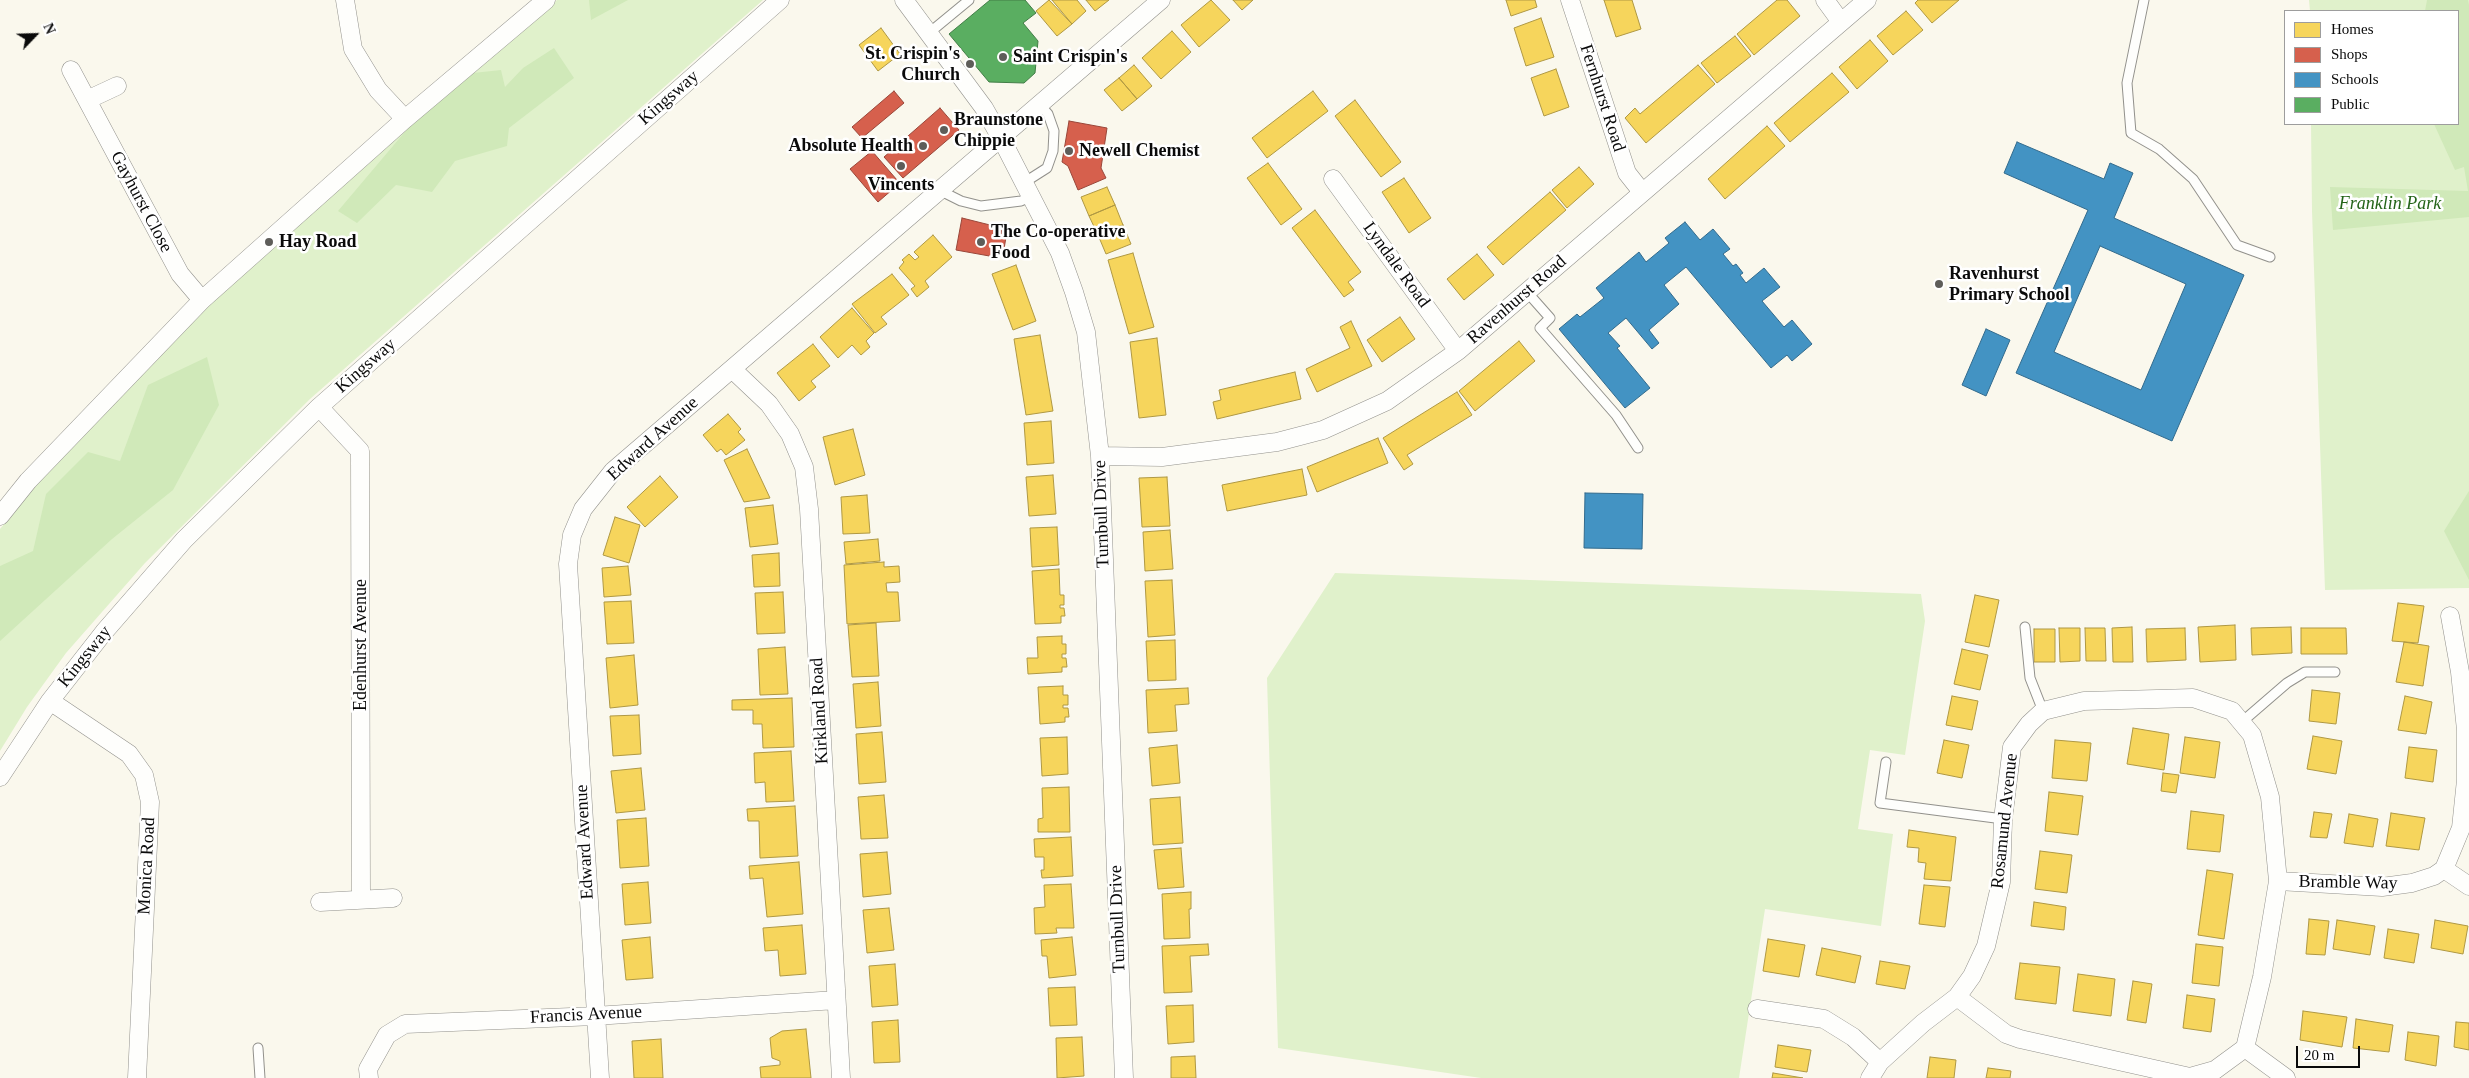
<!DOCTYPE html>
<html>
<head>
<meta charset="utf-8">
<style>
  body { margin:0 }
  #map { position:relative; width:2469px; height:1078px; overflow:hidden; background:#faf8ed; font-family:"Times New Roman",serif }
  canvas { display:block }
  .legend { position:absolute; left:2284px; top:10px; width:175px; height:115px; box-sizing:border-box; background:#fff; border:1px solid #9d9d9d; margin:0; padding:6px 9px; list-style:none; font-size:15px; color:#0a0a0a }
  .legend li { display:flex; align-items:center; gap:10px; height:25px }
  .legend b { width:25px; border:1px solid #9d9d9d }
  .north { position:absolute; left:10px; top:10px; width:50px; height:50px; -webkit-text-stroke:4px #fff; paint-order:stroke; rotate:66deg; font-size:14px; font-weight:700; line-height:20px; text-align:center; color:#0a0a0a }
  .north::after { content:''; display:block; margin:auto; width:18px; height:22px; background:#0a0a0a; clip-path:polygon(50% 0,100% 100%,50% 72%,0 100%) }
  .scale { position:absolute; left:2296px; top:1046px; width:64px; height:22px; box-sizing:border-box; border:2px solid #0a0a0a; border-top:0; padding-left:6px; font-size:15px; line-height:18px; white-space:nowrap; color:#0a0a0a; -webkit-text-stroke:4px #fff; paint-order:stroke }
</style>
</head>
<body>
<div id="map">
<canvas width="2469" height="1078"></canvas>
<ul class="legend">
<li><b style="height:14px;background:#f6d55c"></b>Homes</li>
<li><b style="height:14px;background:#d6604d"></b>Shops</li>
<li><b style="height:14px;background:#4393c3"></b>Schools</li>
<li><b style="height:14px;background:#5aae61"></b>Public</li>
</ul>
<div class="north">N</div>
<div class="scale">20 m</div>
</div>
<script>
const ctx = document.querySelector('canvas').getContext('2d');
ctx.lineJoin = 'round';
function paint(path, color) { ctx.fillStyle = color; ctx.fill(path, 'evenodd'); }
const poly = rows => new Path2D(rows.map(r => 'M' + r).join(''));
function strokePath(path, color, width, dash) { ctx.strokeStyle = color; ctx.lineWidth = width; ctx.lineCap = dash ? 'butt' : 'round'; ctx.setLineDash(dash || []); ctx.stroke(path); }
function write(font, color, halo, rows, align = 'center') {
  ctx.font = font + ' "Times New Roman",serif'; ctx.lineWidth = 5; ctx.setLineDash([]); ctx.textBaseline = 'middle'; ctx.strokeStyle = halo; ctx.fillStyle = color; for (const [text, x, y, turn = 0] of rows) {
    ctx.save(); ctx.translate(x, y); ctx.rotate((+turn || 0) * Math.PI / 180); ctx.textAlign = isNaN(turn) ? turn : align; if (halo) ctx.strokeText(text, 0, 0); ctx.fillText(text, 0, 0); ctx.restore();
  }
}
paint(poly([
  [557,0,763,0,310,399,145,563,66,653,27,707,0,751,0,529,40,479,223,291,420,114,485,63],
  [2309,0,2469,0,2469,588,2325,590,2312,211,2311,124,2458,124,2458,11,2310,11],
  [1335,573,1921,594,1925,621,1905,755,1870,750,1858,829,1893,834,1881,926,1765,909,1739,1078,1481,1078,1278,1048,1267,678]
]), '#e0f1cb');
paint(poly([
  [589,0,628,0,591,20],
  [2427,0,2468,0,2469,5,2469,217,2333,230,2330,187,2468,191,2464,167,2455,170,2434,124,2458,124,2458,11,2425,11],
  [554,48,574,78,509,128,507,146,455,161,432,192,396,185,357,223,338,211,420,114,473,73,501,70,505,87,523,68],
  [207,357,219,405,173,490,112,539,0,641,0,566,33,551,46,494,88,452,120,461,148,385],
  [2469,491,2469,580,2444,531]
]), '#d0e9b9');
const homes = poly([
  [1049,0,1072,24,1057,36,1036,11,1049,0],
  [1052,0,1077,0,1086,11,1072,24,1052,0],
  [1086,0,1109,0,1095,11,1086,0],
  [1211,0,1230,20,1199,47,1181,25,1211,0],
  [1233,0,1253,0,1242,10,1233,0],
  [1506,0,1535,0,1537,7,1511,16,1506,0],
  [1604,0,1632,0,1641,29,1616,37,1604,0],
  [1777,0,1787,0,1800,16,1754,55,1737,34,1777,0],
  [1918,0,1959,0,1932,23,1915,3,1918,0],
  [1906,11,1923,30,1893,55,1877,36,1906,11],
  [1541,18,1554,57,1526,66,1514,28,1541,18],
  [881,28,900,54,878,71,859,45,881,28],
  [1172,31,1191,52,1161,79,1142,58,1172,31],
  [1735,36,1751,56,1717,83,1701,63,1735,36],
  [1870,40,1888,61,1857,89,1839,67,1870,40],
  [1134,65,1152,86,1137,99,1119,78,1134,65],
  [1698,65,1715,84,1646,143,1625,118,1635,108,1640,114,1698,65],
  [1556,69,1569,107,1544,116,1531,78,1556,69],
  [1832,73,1849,92,1790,142,1774,123,1832,73],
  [1119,78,1137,99,1122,111,1104,90,1119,78],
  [1313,91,1328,111,1267,158,1252,138,1313,91],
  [1355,100,1401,162,1381,177,1335,116,1355,100],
  [1767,126,1785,146,1725,199,1708,179,1767,126],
  [1268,163,1302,209,1281,225,1247,178,1268,163],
  [1579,167,1594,184,1567,208,1552,190,1579,167],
  [1404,178,1431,218,1409,233,1382,192,1404,178],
  [1107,187,1115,205,1089,216,1081,197,1107,187],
  [1550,192,1566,210,1503,265,1487,247,1550,192],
  [1115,205,1123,225,1098,235,1089,216,1115,205],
  [1315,210,1361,272,1348,282,1354,290,1344,297,1292,228,1315,210],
  [1123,225,1131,244,1106,254,1098,235,1123,225],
  [933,235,952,257,925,281,929,287,917,297,911,289,915,286,899,268,904,262,902,260,909,254,915,260,919,257,914,252,933,235],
  [1133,253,1154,327,1129,334,1108,260,1133,253],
  [1477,254,1494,275,1464,300,1447,279,1477,254],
  [1016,265,1036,321,1013,330,992,274,1016,265],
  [892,274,909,295,881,317,887,324,875,333,852,304,892,274],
  [852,308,874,333,866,341,870,347,861,355,852,345,838,358,820,337,852,308],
  [1400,317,1415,339,1382,362,1367,340,1400,317],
  [1351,321,1372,366,1317,392,1306,369,1350,348,1340,327,1351,321],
  [1040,335,1053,411,1026,415,1014,339,1040,335],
  [1157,338,1166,415,1139,418,1130,342,1157,338],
  [1519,341,1535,361,1475,411,1459,391,1519,341],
  [813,344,830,366,811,381,816,387,799,401,777,373,813,344],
  [1295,372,1301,399,1217,419,1213,402,1221,400,1219,390,1295,372],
  [1457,392,1472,415,1407,455,1413,464,1404,470,1383,438,1457,392],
  [728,414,741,429,738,432,745,440,726,455,721,449,717,452,703,435,728,414],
  [1051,421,1054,463,1027,465,1024,423,1051,421],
  [853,429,865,475,835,485,823,437,853,429],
  [1378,438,1388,463,1317,492,1307,467,1378,438],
  [747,449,770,498,744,502,724,460,747,449],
  [1302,469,1307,495,1227,511,1222,485,1302,469],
  [1053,475,1056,514,1029,516,1026,477,1053,475],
  [660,476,678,497,645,527,627,507,660,476],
  [1167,477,1170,526,1142,527,1139,478,1167,477],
  [867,495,870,533,843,534,841,497,867,495],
  [773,505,778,544,750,547,745,508,773,505],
  [615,517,640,525,629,563,603,555,615,517],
  [1057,527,1059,565,1032,567,1030,528,1057,527],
  [1170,530,1173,569,1145,571,1143,532,1170,530],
  [878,539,880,561,846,564,844,542,878,539],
  [779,553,780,586,754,587,752,555,779,553],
  [884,562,884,567,899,566,900,582,886,583,887,592,898,592,900,621,847,624,844,565,884,562],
  [628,566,631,595,604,597,602,568,628,566],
  [1059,569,1060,595,1064,595,1064,605,1060,605,1060,608,1064,608,1065,616,1061,616,1061,623,1035,624,1032,571,1059,569],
  [1172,580,1175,635,1148,637,1145,581,1172,580],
  [783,592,785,633,757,634,755,593,783,592],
  [1975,595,1999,600,1989,647,1965,642,1975,595],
  [631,601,634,643,607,644,604,602,631,601],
  [2398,603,2424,606,2418,643,2392,641,2398,603],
  [876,623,879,676,852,677,848,625,876,623],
  [2235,625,2236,660,2200,662,2198,627,2235,625],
  [2132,627,2133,662,2113,662,2112,628,2132,627],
  [2291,627,2292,653,2252,655,2251,628,2291,627],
  [2059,628,2080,628,2080,661,2060,662,2059,628],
  [2085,628,2105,628,2106,661,2086,661,2085,628],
  [2185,628,2186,660,2147,662,2146,629,2185,628],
  [2301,628,2346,628,2347,654,2301,654,2301,628],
  [2034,629,2055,629,2055,662,2034,662,2034,629],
  [1062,636,1062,644,1066,644,1066,654,1062,654,1062,658,1066,658,1067,667,1062,667,1062,672,1028,674,1027,658,1038,658,1037,637,1062,636],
  [1175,640,1176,680,1148,681,1146,641,1175,640],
  [2404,642,2429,646,2423,686,2396,682,2404,642],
  [785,647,788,694,760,695,758,649,785,647],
  [1962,649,1988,655,1980,690,1954,684,1962,649],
  [634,655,638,705,610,708,606,658,634,655],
  [878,682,881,726,856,728,853,684,878,682],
  [1063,686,1063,695,1068,695,1068,705,1063,705,1063,708,1068,708,1069,717,1065,717,1065,722,1040,724,1038,687,1063,686],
  [1188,688,1189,704,1175,705,1177,731,1148,733,1146,690,1188,688],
  [2312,690,2340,693,2336,724,2309,721,2312,690],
  [1952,696,1978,701,1972,730,1946,725,1952,696],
  [2405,696,2432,702,2426,734,2398,730,2405,696],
  [792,698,794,747,763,748,762,724,753,724,753,710,732,710,732,700,792,698],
  [639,715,641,754,613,756,610,716,639,715],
  [2133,728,2169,734,2164,770,2127,764,2133,728],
  [882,732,886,782,859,784,856,734,882,732],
  [2313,736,2342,741,2336,774,2307,769,2313,736],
  [1067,737,1068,774,1042,776,1040,738,1067,737],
  [2185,737,2220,742,2215,778,2180,773,2185,737],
  [1944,740,1969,745,1962,778,1937,773,1944,740],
  [2055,740,2091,743,2087,781,2052,778,2055,740],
  [1177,745,1180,783,1152,786,1149,748,1177,745],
  [2409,747,2437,750,2433,782,2405,778,2409,747],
  [791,751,794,801,766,802,765,782,755,783,754,753,791,751],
  [641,768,645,810,616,813,611,771,641,768],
  [2163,773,2179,775,2176,793,2161,791,2163,773],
  [1069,787,1070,832,1038,832,1038,819,1043,818,1042,788,1069,787],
  [2049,792,2083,796,2078,835,2045,831,2049,792],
  [884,795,888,838,861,839,858,797,884,795],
  [1180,797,1183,843,1153,845,1150,799,1180,797],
  [795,806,798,856,760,858,759,821,748,821,747,809,795,806],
  [2191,811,2224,815,2220,852,2187,849,2191,811],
  [2314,812,2332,814,2327,838,2310,837,2314,812],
  [2391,813,2425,818,2419,850,2386,846,2391,813],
  [2349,814,2378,819,2373,847,2344,843,2349,814],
  [646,818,649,866,620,868,617,820,646,818],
  [1909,830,1956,837,1951,881,1924,879,1926,863,1918,862,1919,848,1907,847,1909,830],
  [1071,837,1073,876,1042,878,1041,870,1044,870,1044,857,1035,857,1034,839,1071,837],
  [1181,848,1184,887,1158,889,1154,850,1181,848],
  [2040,851,2072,855,2067,893,2035,889,2040,851],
  [887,852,891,894,863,897,860,854,887,852],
  [799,862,803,914,767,917,763,878,750,879,749,866,799,862],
  [2207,870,2233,874,2224,939,2198,935,2207,870],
  [648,882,651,923,625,925,622,884,648,882],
  [1071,884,1074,928,1056,928,1057,933,1035,934,1034,908,1045,907,1044,885,1071,884],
  [1924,885,1950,887,1945,927,1919,924,1924,885],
  [1191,892,1191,909,1189,909,1190,938,1164,939,1162,894,1191,892],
  [2034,902,2066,907,2064,930,2031,926,2034,902],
  [889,908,894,950,867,953,863,910,889,908],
  [2309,919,2329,921,2325,955,2306,954,2309,919],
  [2337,920,2375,926,2370,955,2333,949,2337,920],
  [2435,920,2468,926,2463,954,2431,948,2435,920],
  [802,925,806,974,780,976,778,950,765,951,763,928,802,925],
  [2388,929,2419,934,2414,963,2384,958,2388,929],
  [650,937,653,978,626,980,622,940,650,937],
  [1072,937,1076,975,1049,978,1047,956,1042,956,1041,940,1072,937],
  [1768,939,1805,945,1799,977,1763,971,1768,939],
  [1208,944,1209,955,1190,956,1192,992,1164,993,1162,946,1208,944],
  [2196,944,2223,947,2219,986,2192,983,2196,944],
  [1822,948,1861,956,1855,983,1816,975,1822,948],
  [1880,961,1910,966,1905,989,1876,984,1880,961],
  [2020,963,2060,967,2056,1004,2015,999,2020,963],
  [895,964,898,1005,872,1007,869,966,895,964],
  [2078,974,2115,979,2111,1016,2073,1011,2078,974],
  [2133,981,2152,984,2146,1023,2127,1020,2133,981],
  [1075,987,1077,1025,1050,1026,1048,988,1075,987],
  [2187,995,2215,999,2211,1032,2183,1028,2187,995],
  [1193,1005,1194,1042,1168,1044,1166,1006,1193,1005],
  [2303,1011,2347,1017,2342,1047,2300,1040,2303,1011],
  [2356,1019,2393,1025,2389,1052,2353,1048,2356,1019],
  [898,1020,900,1062,874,1063,872,1022,898,1020],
  [2456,1022,2469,1023,2469,1050,2454,1047,2456,1022],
  [806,1029,811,1078,761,1078,760,1067,780,1065,780,1061,772,1058,770,1038,782,1031,806,1029],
  [2408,1032,2439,1036,2436,1066,2405,1060,2408,1032],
  [1082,1037,1084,1076,1057,1078,1056,1038,1082,1037],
  [661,1039,663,1078,634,1078,632,1041,661,1039],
  [1778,1045,1811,1050,1807,1072,1775,1067,1778,1045],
  [1195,1056,1196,1078,1171,1078,1171,1057,1195,1056],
  [1930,1057,1956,1060,1954,1078,1927,1078,1930,1057],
  [1988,1068,2011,1071,2010,1078,1986,1078,1988,1068],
  [1773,1073,1803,1078,1772,1078,1773,1073]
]);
paint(homes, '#f6d55c');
strokePath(homes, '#af9843', 1);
const shops = poly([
  [894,91,904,103,862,138,852,127,894,91],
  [940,108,959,130,903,178,884,157,940,108],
  [1069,121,1107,128,1101,168,1106,178,1078,190,1068,166,1062,162,1069,121],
  [872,151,897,180,891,186,893,189,878,202,850,169,872,151],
  [962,218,1002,228,1001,235,1006,237,1004,249,998,248,995,257,956,250,962,218]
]);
paint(shops, '#d6604d');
strokePath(shops, '#994639', 1);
const schools = poly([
  [2017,142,2104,179,2110,163,2133,173,2114,218,2244,275,2172,441,2016,373,2088,210,2004,173,2017,142],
  [2100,246,2186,284,2141,390,2054,352,2100,246],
  [1685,222,1700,240,1713,229,1730,249,1723,254,1733,266,1736,264,1743,273,1740,275,1746,283,1764,268,1780,287,1762,301,1784,327,1792,320,1812,344,1792,361,1787,355,1771,368,1686,267,1664,285,1679,304,1649,330,1659,343,1652,349,1626,318,1608,333,1620,346,1617,348,1650,388,1625,408,1559,329,1577,314,1580,317,1604,298,1596,288,1639,252,1646,262,1669,243,1665,238,1685,222],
  [1986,329,2010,340,1986,396,1962,385,1986,329],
  [1585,493,1643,494,1642,549,1584,548,1585,493]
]);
paint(schools, '#4393c3');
strokePath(schools, '#326a8c', 1);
const public = poly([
  [990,0,1025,0,1036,13,1023,23,1038,41,1035,73,1024,83,989,82,949,34,990,0]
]);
paint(public, '#5aae61');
strokePath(public, '#427d47', 1);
const service = poly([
  [2144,0,2127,83,2131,133,2159,149,2193,179,2237,245,2270,257],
  [929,33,969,0],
  [1025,182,1047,168,1053,151,1054,131,1048,114,1040,105],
  [941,191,961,201,981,206,1021,201,1032,196],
  [1527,292,1550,318,1540,328,1616,415,1638,448],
  [2025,627,2030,678,2043,711],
  [2243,721,2287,683,2305,672,2335,672],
  [1886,762,1880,803,2003,819],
  [258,1048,260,1078]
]);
const minor = poly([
  [345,0,353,49,378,90,405,119],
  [904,0,984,108,1001,138,1060,253,1074,292,1086,332,1100,456,1124,1078],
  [1570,0,1627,173,1642,192],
  [1825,0,1841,22],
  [71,70,180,274,202,300],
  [87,100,117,86],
  [1333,179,1458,351],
  [732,369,769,404,790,434,804,467,809,509,841,1078],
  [319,407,360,451,361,899],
  [1100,456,1162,457,1277,442,1323,430,1387,401,1458,351,1867,0],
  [0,516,28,481,202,300,405,119,546,0],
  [50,701,129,754,144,775,150,802,137,1078],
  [0,777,50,701,104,632,184,540,319,407,780,0],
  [2444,869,2469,886],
  [2278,881,2382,887,2412,883,2434,876,2444,869,2461,828,2466,780,2466,730,2460,672,2450,616],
  [320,902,393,898],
  [1957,997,2006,1034,2020,1039,2190,1077,2215,1070,2245,1048,2286,1078],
  [1757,1009,1824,1019,1853,1037,1880,1062],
  [369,1078,368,1069,387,1035,405,1024,595,1016,836,1000],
  [600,1078,568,564,572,535,583,509,613,471,1161,0],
  [1870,1078,1880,1062,1923,1023,1957,997,1972,976,1986,946,2001,882,2003,819,2012,747,2029,724,2043,711,2084,701,2193,698,2232,711,2252,735,2270,797,2278,881,2262,977,2245,1048]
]);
strokePath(service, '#92918c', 11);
strokePath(minor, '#92918c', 19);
strokePath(service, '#fefefc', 9);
strokePath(minor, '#fefefc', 18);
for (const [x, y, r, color] of [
  [1003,57,5,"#5e5d59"],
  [970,64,5,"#5e5d59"],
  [944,130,5,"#5e5d59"],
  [923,146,5,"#5e5d59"],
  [1069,151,5,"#5e5d59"],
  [901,166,5,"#5e5d59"],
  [269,242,5,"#5e5d59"],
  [981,242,5,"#5e5d59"],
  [1939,284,5,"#5e5d59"]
]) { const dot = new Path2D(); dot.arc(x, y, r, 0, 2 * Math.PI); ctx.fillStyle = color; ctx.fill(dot); strokePath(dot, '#fff', 2); }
write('bold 18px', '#0a0a0a', '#fff', [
  ["St. Crispin's",960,54,"right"],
  ["Church",960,75,"right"],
  ["Saint Crispin's",1013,57],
  ["Braunstone",954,120],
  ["Chippie",954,141],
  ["Absolute Health",913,146,"right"],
  ["Newell Chemist",1079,151],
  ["Vincents",901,185,"center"],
  ["The Co-operative",991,232],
  ["Food",991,253],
  ["Hay Road",279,242],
  ["Ravenhurst",1949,274],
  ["Primary School",1949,295]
], 'left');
write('18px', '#0a0a0a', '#fff', [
  ["Kingsway",669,98,-41],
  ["Fernhurst Road",1602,98,72],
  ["Gayhurst Close",141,202,62],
  ["Lyndale Road",1396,265,54],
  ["Ravenhurst Road",1517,300,-41],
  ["Kingsway",366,366,-41],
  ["Edward Avenue",653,439,-42],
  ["Turnbull Drive",1102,514,-92],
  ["Edenhurst Avenue",361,645,-90],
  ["Kingsway",85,657,-51],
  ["Kirkland Road",820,711,-93],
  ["Rosamund Avenue",2005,821,-84],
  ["Edward Avenue",585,842,-93],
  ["Monica Road",147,866,-87],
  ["Bramble Way",2348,883,1],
  ["Turnbull Drive",1118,919,-92],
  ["Francis Avenue",586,1015,-3]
]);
write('italic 18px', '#246418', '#fff', [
  ["Franklin Park",2390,204]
]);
</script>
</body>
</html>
